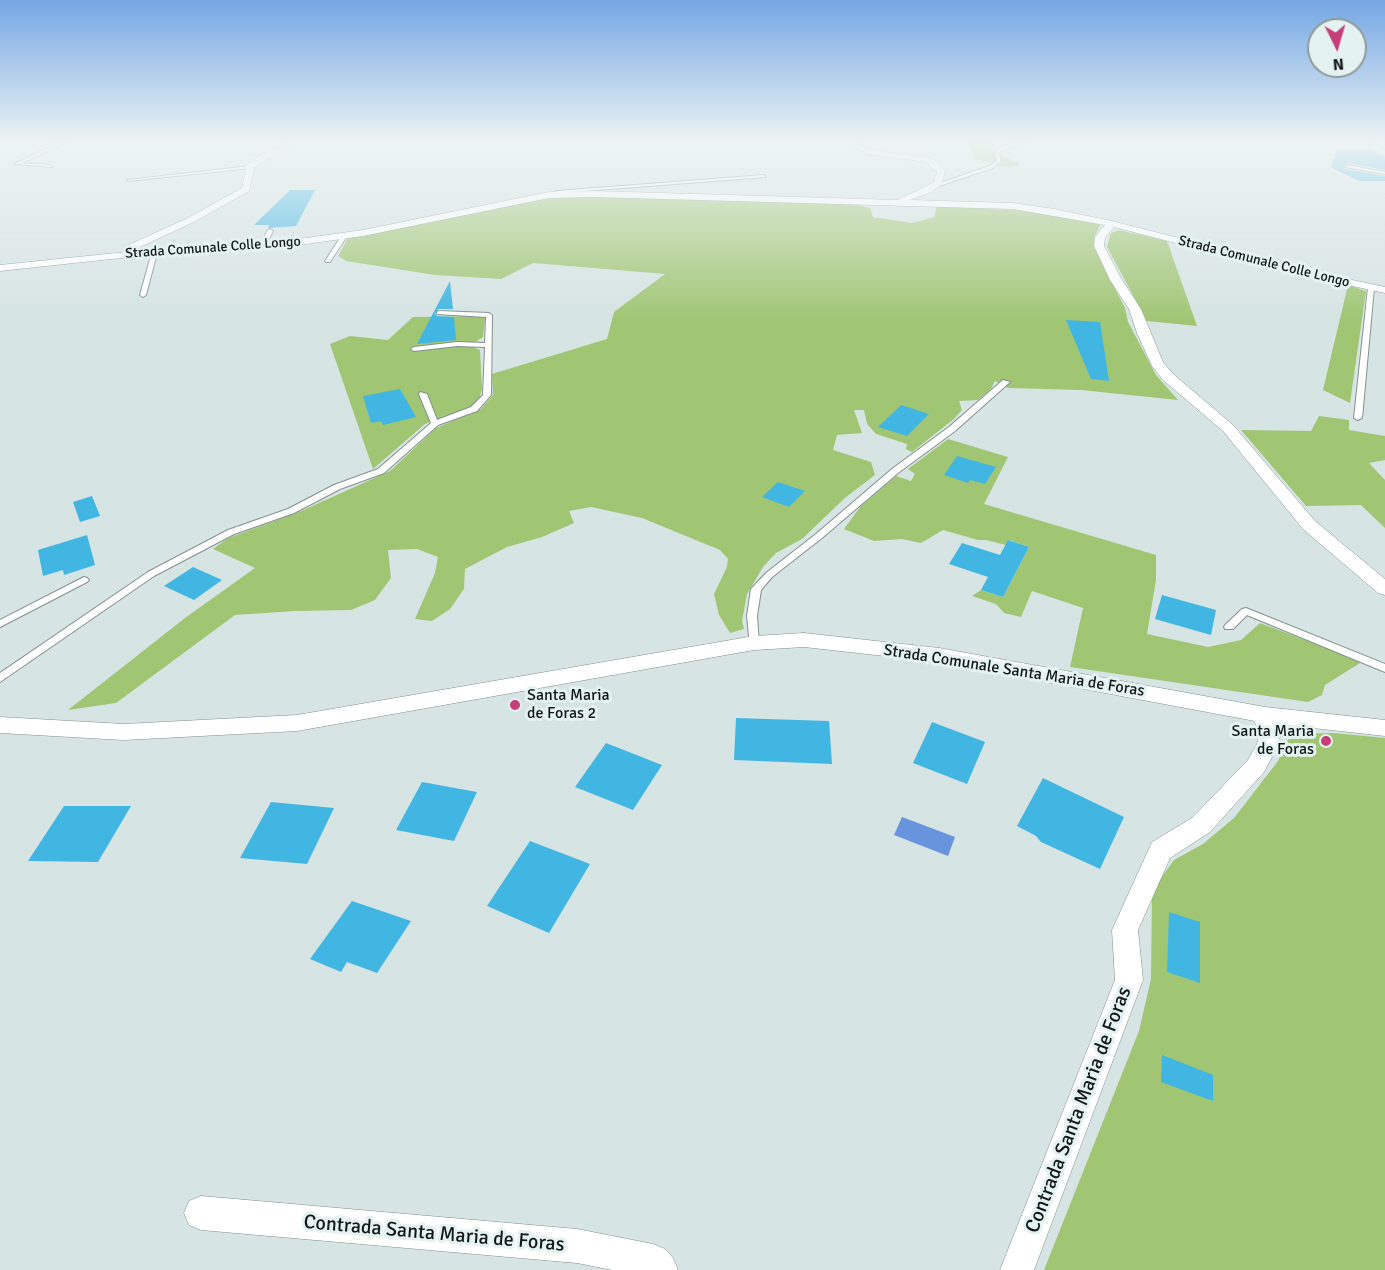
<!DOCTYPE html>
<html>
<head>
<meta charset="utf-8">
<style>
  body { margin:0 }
  #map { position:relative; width:1385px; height:1270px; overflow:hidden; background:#d7e4e4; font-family:Signika,sans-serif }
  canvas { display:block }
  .north { position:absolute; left:1307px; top:18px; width:60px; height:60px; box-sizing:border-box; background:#e4f2f1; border:2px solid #909b9a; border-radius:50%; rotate:175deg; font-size:16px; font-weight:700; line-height:24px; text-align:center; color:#131817 }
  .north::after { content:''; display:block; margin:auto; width:21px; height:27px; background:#c63d78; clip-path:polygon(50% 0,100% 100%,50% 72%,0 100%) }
</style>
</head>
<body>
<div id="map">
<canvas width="1385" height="1270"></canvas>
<div class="north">N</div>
</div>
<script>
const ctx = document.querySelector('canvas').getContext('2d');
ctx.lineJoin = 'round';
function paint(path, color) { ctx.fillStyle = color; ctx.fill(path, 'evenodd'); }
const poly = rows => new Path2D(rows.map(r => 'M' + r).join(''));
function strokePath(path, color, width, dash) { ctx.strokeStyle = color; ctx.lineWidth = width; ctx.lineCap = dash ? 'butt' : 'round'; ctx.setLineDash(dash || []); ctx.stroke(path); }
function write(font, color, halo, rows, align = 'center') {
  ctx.font = font + ' Signika,sans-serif'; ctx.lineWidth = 6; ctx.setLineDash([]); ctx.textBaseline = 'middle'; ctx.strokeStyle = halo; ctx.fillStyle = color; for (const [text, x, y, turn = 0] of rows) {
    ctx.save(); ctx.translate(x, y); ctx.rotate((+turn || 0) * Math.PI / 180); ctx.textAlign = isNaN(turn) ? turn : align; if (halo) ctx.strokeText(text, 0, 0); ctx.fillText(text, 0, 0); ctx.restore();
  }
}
paint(poly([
  [966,142,990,142,993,145,992,151,1019,163,1019,166,1004,167,976,159],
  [592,195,851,203,870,208,873,217,912,223,934,217,937,206,1032,211,1090,222,1100,225,1094,238,1094,247,1125,308,1128,322,1156,375,1178,400,1081,390,1008,388,995,381,991,389,978,400,959,401,962,410,954,419,912,452,906,449,907,444,876,434,867,424,864,410,854,410,862,433,837,435,833,450,871,462,875,475,846,497,802,539,776,553,763,567,747,594,742,621,744,629,730,633,719,615,714,594,727,567,728,559,720,550,642,518,591,507,569,511,574,523,542,537,507,547,465,569,464,589,450,609,432,621,415,619,435,573,438,557,417,549,388,550,391,578,375,600,351,610,295,611,235,615,116,703,68,710,185,618,255,568,213,549,228,538,299,512,390,471,436,428,481,409,493,395,492,374,607,339,614,312,665,274,533,263,501,279,435,275,346,261,338,256,348,238,528,200],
  [1119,230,1167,241,1197,326,1147,321,1107,247,1111,233],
  [1348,285,1366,291,1350,403,1323,390],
  [480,316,485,318,483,337,477,341,473,347,480,350,482,389,479,400,470,407,425,424,373,469,330,344,350,336,388,340,413,317],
  [1319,416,1349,420,1349,430,1385,436,1385,460,1369,463,1385,480,1385,528,1361,505,1306,506,1241,430,1311,431],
  [948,439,1008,457,984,504,1156,555,1156,580,1147,634,1208,647,1241,640,1260,623,1358,660,1360,663,1325,685,1322,695,1308,702,1070,667,1083,608,1032,591,1021,617,1004,613,996,604,972,596,981,590,1003,597,1029,547,1009,540,1006,545,986,540,978,540,943,530,921,543,902,539,874,541,844,529,861,506,896,476,911,481,915,474,908,469],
  [1334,733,1385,738,1385,1270,1044,1270,1139,1031,1151,979,1152,890,1174,860,1203,844,1234,818,1278,761,1291,734]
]), '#a0c674');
paint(poly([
  [902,817,955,837,948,856,894,835]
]), '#6794dd');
paint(poly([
  [1337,149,1369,149,1385,157,1385,170,1347,163,1343,167,1345,169,1385,176,1385,181,1359,181,1331,167],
  [290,190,315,190,296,226,268,228,269,225,254,225],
  [450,281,453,309,438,309,435,314,437,316,454,317,456,340,417,344],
  [1066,320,1100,322,1109,381,1091,379],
  [400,389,416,417,383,425,381,421,371,423,363,396],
  [901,405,929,414,907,436,878,427],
  [957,456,996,467,985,484,970,480,968,483,944,475],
  [778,482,805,491,789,507,762,497],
  [92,496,100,516,80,522,73,502],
  [87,535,95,565,64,575,63,570,43,576,38,550],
  [1008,540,1029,547,1003,597,981,590,988,577,949,564,962,543,1000,555],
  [193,567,222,580,194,600,164,586],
  [1162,595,1216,610,1211,635,1155,619],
  [736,718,829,721,832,764,734,760],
  [932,722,985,742,967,784,913,763],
  [606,743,662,765,633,810,575,787],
  [1043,778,1124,817,1100,869,1041,842,1036,836,1017,826],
  [422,782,477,792,454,841,396,830],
  [271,802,334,808,307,864,240,858],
  [64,806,131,806,98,862,28,861],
  [530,841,590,864,549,933,487,906],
  [352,901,411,921,377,973,347,962,341,972,310,959],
  [1169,912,1200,922,1200,983,1167,972],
  [1162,1055,1213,1075,1213,1101,1161,1082]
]), '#42b6e2');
const lane = poly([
  [61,142,67,142,22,163,50,165,52,167,14,164,61,142],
  [1018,142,1025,142,1001,151,999,154,1001,161,993,168,936,187,932,186,989,166,997,161,995,154,997,149,1018,142],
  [1347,165,1385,172,1385,174,1345,167,1347,165],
  [250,166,252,168,129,181,127,180,250,166],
  [764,175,766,177,558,193,549,196,547,195,557,191,764,175],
  [270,229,273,231,266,245,261,246,267,231,270,229],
  [342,235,347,236,330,262,326,262,325,261,342,235],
  [152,252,157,253,146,295,143,297,140,295,152,252],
  [1371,286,1374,288,1362,418,1358,420,1354,418,1368,288,1371,286],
  [439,311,489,313,492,315,491,395,477,411,438,425,384,473,340,489,294,513,234,534,154,576,0,682,0,673,148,572,228,530,288,509,334,485,378,469,431,423,419,394,420,392,427,394,437,420,471,407,483,395,485,347,457,346,414,351,411,349,414,347,457,342,485,343,486,317,437,314,437,312,439,311],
  [1003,380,1010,382,955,431,898,473,822,538,772,577,761,590,757,616,759,643,758,646,750,646,747,616,751,589,766,573,816,534,892,469,949,427,1003,380],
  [84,577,87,578,89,580,87,582,0,627,0,620,84,577],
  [1246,608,1385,664,1385,672,1247,615,1233,629,1225,629,1224,627,1225,625,1242,609,1246,608]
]);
const street = poly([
  [292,142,303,142,270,157,254,168,249,191,194,222,131,251,306,238,363,230,549,192,594,191,898,200,934,182,937,172,926,162,869,154,843,142,854,142,871,150,928,158,938,162,945,172,941,185,931,192,910,200,1013,203,1054,209,1112,221,1292,267,1385,287,1385,293,1292,273,1114,227,1105,238,1104,246,1122,280,1141,309,1163,362,1173,374,1233,425,1315,521,1385,579,1385,595,1378,593,1303,529,1223,431,1163,380,1152,366,1137,333,1129,309,1110,280,1094,246,1095,237,1105,225,1013,209,594,197,549,198,363,236,306,244,111,259,0,271,0,265,126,252,123,249,124,247,188,218,242,188,247,165,264,153,292,142],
  [1360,142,1370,142,1385,150,1385,155,1360,142],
  [804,633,939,648,1265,707,1385,720,1385,736,1277,724,1280,742,1264,772,1210,832,1170,858,1138,930,1143,980,1034,1270,1000,1270,1115,980,1112,930,1152,842,1192,818,1248,760,1258,742,1255,721,939,662,804,647,754,650,297,731,124,740,0,733,0,717,124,724,297,715,754,636,804,633],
  [201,1196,577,1229,653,1244,665,1249,673,1258,678,1270,612,1270,577,1263,201,1230,189,1225,184,1213,189,1201,201,1196]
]);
strokePath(lane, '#849090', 2);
strokePath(street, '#849090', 1);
paint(lane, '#fff');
paint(street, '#fff');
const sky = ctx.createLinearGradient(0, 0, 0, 320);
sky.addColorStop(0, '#74a7e4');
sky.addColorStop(0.44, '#edf3f3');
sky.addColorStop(1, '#edf3f300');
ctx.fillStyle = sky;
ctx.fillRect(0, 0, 1385, 320);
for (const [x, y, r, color] of [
  [515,705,6,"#c63d78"],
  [1326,741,6,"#c63d78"]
]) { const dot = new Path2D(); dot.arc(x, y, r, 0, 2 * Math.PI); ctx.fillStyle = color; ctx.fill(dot); strokePath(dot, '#e4f2f1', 2); }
write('14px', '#131817', '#e4f2f1', [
  ["Strada Comunale Colle Longo",213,248,-4],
  ["Strada Comunale Colle Longo",1264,262,14]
]);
write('16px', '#131817', '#e4f2f1', [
  ["Strada Comunale Santa Maria de Foras",1014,671,9]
]);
write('16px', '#131817', '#e4f2f1', [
  ["Santa Maria",527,696],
  ["de Foras 2",527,714],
  ["Santa Maria",1314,732,"right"],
  ["de Foras",1314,750,"right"]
], 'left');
write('20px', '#131817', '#e4f2f1', [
  ["Contrada Santa Maria de Foras",1079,1110,-69],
  ["Contrada Santa Maria de Foras",434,1234,5]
]);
</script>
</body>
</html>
